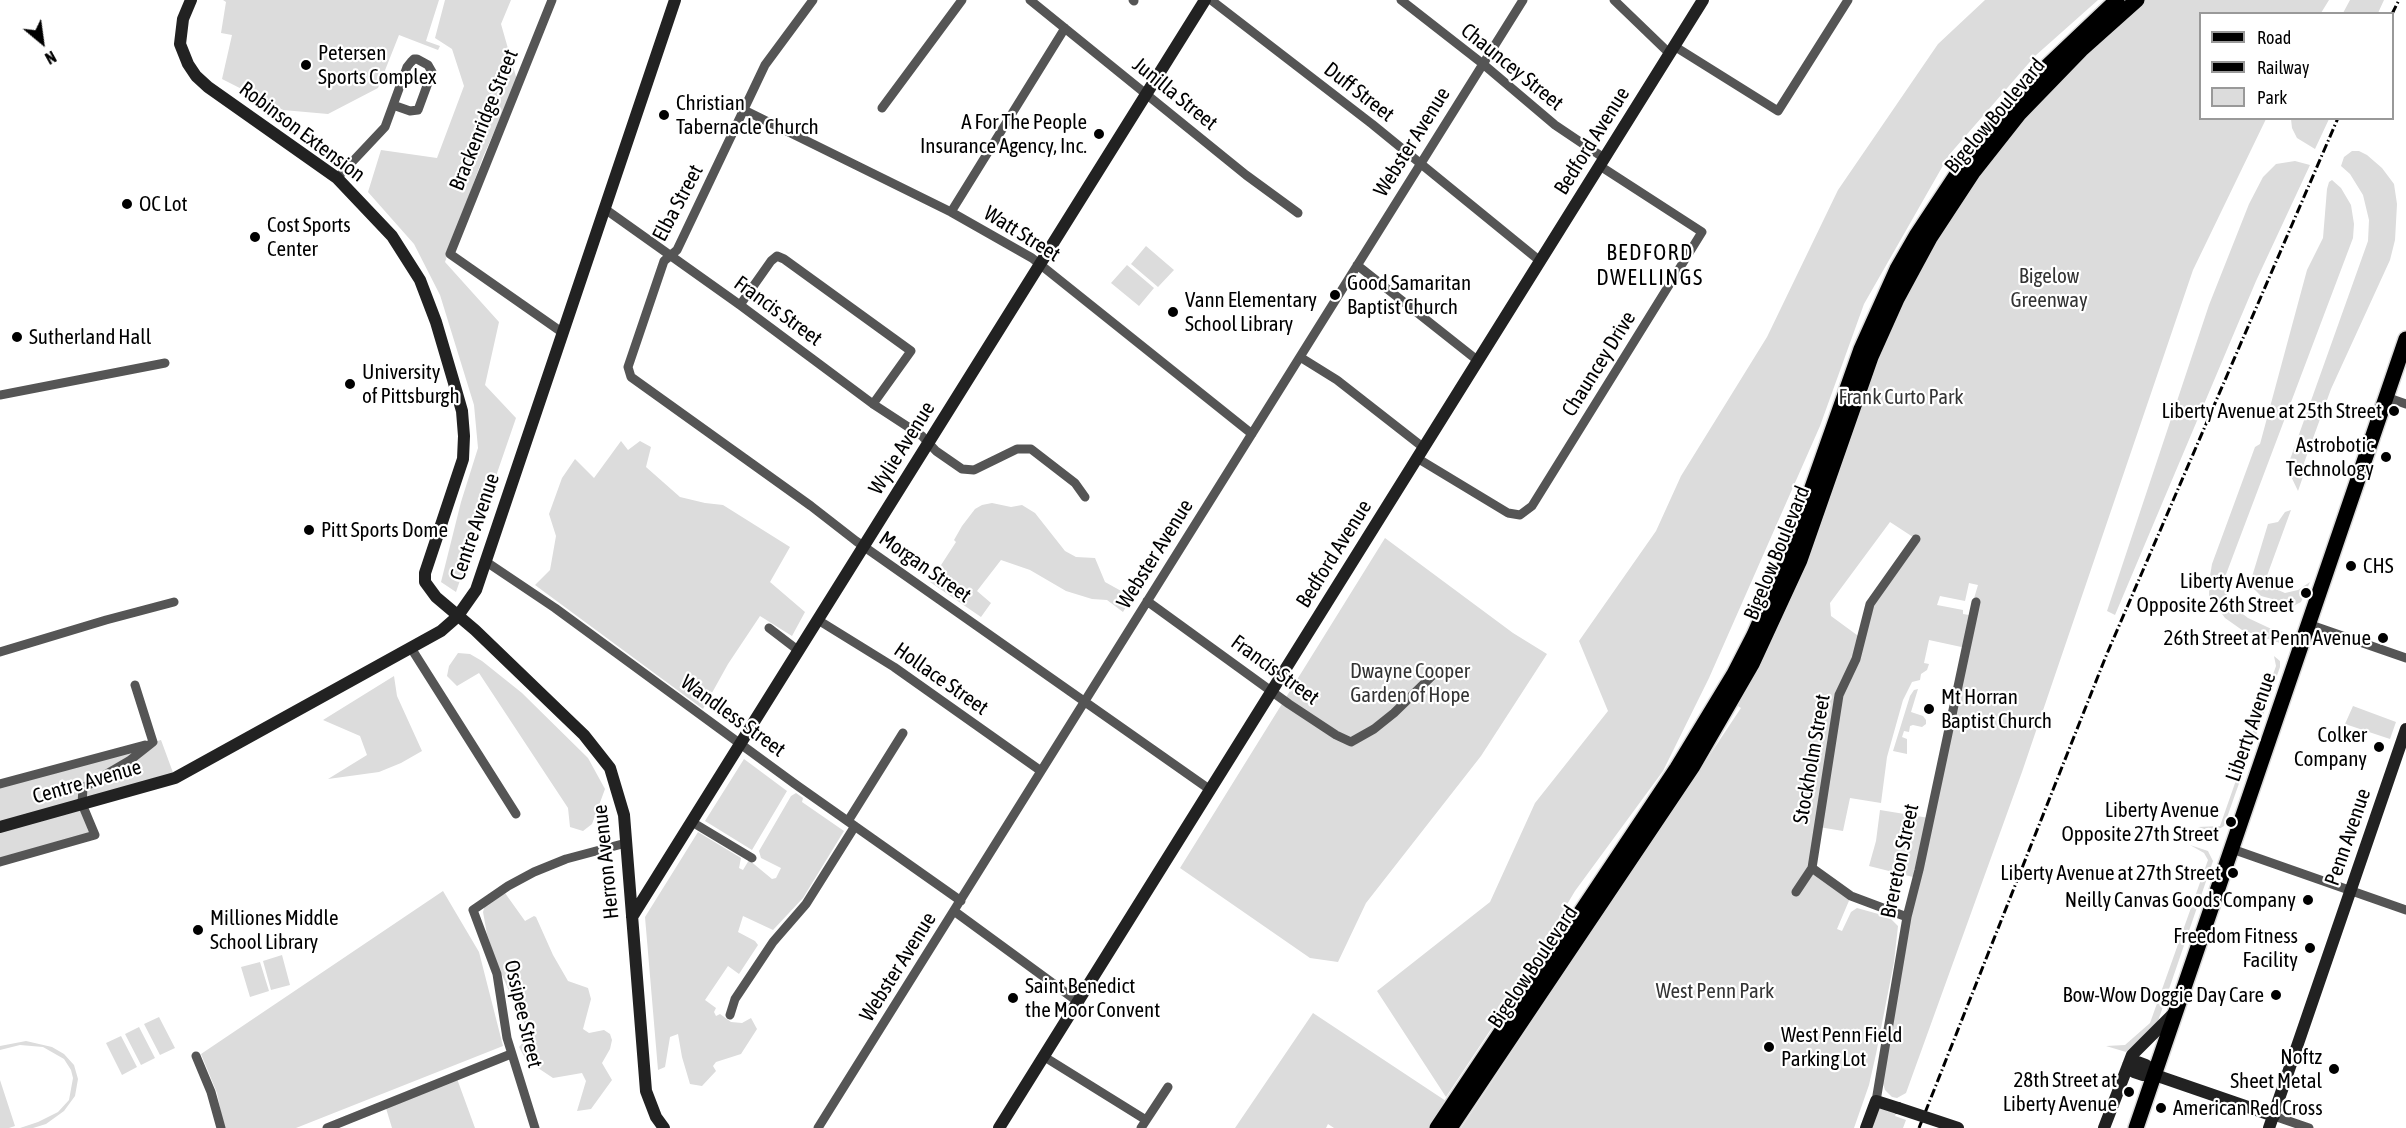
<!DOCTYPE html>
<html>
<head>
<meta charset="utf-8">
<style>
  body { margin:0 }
  #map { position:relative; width:2406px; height:1128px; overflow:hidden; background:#fff; font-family:"Asap Condensed",sans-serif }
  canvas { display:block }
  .legend { position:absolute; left:2199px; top:12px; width:195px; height:108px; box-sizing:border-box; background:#fff; border:2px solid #999; margin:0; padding:8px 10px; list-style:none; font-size:18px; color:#000 }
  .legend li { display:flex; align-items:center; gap:12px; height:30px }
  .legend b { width:30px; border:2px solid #999 }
  .north { position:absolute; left:12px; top:12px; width:60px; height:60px; -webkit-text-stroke:4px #fff; paint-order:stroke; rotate:151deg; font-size:16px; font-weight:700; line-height:24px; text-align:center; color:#000 }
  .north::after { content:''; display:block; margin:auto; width:21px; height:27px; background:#000; clip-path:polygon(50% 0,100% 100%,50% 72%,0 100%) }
</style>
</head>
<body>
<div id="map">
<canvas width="2406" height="1128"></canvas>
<ul class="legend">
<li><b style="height:8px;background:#000"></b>Road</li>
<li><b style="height:8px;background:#000"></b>Railway</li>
<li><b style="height:16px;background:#dcdcdc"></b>Park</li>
</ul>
<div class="north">N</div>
</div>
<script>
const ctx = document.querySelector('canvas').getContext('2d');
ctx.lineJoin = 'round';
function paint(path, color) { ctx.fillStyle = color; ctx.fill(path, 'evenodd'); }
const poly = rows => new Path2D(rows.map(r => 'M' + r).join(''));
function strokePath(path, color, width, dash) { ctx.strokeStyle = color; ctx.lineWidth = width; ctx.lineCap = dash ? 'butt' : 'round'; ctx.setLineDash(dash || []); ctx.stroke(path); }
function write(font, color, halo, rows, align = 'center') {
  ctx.font = font + ' "Asap Condensed",sans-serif'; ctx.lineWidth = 4.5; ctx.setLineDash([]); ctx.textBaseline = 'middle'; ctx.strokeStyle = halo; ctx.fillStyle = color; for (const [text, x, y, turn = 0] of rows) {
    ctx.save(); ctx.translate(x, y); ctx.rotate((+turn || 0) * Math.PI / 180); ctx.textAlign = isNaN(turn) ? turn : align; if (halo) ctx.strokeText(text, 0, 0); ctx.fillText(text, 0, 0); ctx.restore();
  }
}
paint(poly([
  [223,0,439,0,426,41,440,46,438,50,399,35,378,88,328,114,283,110,222,79,232,35,221,33,226,2],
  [445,0,511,0,501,24,517,80,483,157,445,262,499,322,485,385,516,418,456,592,441,582,461,502,478,448,474,405,440,295,414,244,368,192,381,150,437,158,464,86,452,49,435,38],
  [1985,0,2098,0,2035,56,1949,155,1864,304,1820,426,1709,678,1663,771,1575,891,1507,1005,1446,1097,1377,991,1490,902,1535,803,1608,711,1579,641,1656,531,1681,476,1767,337,1838,190,1938,44],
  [2146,0,2329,0,2321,13,2200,14,2200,118,2266,119,2193,270,2022,772,1906,1093,1897,1098,1892,1097,1885,1090,1881,1077,1917,878,1869,866,1876,841,1880,810,1929,818,1966,648,1929,640,1924,663,1929,664,1927,670,1921,674,1920,680,1912,682,1903,700,1887,757,1881,803,1850,798,1843,831,1819,827,1812,868,1851,896,1837,929,1842,931,1851,912,1857,908,1889,917,1898,926,1894,962,1876,1054,1869,1085,1854,1128,1461,1128,1741,708,1735,704,1881,348,1921,264,1973,182,2015,129,2077,62],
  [1890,522,1916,539,1870,604,1861,638,1831,616,1830,603],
  [1969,583,1978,585,1969,615,1963,614,1963,610,1937,605,1940,596,1965,601],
  [2350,0,2384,0,2378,13,2343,13],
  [2291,119,2329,119,2315,149,2297,138,2292,128],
  [2352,151,2359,151,2367,155,2382,168,2394,184,2397,204,2395,240,2390,260,2331,389,2304,463,2306,468,2298,491,2287,468,2368,241,2369,220,2363,195,2350,174,2341,166,2344,157],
  [2295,161,2310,165,2256,281,2115,615,2107,611,2209,305,2249,204,2263,177,2276,164],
  [2332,180,2341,188,2351,205,2354,224,2353,238,2225,577,2226,593,2235,608,2248,618,2280,633,2282,631,2287,638,2280,643,2242,630,2225,618,2209,596,2209,582,2212,564,2255,447,2260,444,2307,270,2323,238,2327,189,2329,182],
  [1146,246,1174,270,1158,287,1131,264],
  [1127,265,1154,288,1139,306,1111,283],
  [621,441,628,450,640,441,651,447,646,467,680,497,705,503,723,505,790,547,770,582,805,612,792,636,760,616,728,664,703,709,535,585,550,570,556,536,549,514,562,478,575,459,594,478],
  [992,503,1011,507,1022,505,1035,513,1065,551,1076,557,1095,558,1105,582,1132,597,1123,612,1107,600,1092,599,1066,591,1030,570,1001,560,977,591,991,603,981,617,930,582,956,542,954,540,962,526,975,509,982,505],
  [2291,510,2264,584,2285,593,2298,590,2310,582,2301,602,2291,607,2291,604,2261,596,2253,588,2251,580,2268,524,2278,522,2285,512],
  [1385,538,1513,633,1547,654,1481,756,1366,903,1338,962,1310,958,1180,868],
  [458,653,470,654,482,661,522,693,588,758,605,789,592,824,583,831,570,827,568,808,479,673,457,686,447,676,449,666],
  [2274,656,2280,661,2280,667,2224,826,2214,832,2198,827,2220,826,2276,666],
  [394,676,397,696,422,751,401,763,379,772,328,779,367,755,360,736,323,720],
  [1918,689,1911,712,1923,716,1926,720,1926,724,1922,727,1913,725,1910,726,1909,732,1904,731,1902,737,1907,739,1907,754,1893,751,1910,696,1914,690],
  [2353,706,2396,722,2390,739,2345,724],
  [161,740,175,778,83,804,95,835,0,862,0,784],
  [744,759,787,791,752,850,705,821],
  [796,793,803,798,802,802,844,831,803,898,773,930,743,916,738,932,755,941,758,945,739,974,728,966,705,1000,716,1008,714,1012,716,1016,720,1014,731,1022,742,1023,751,1018,757,1029,741,1054,716,1062,713,1066,716,1071,702,1086,690,1084,682,1057,678,1034,670,1037,665,1067,658,1070,645,917,698,832,741,858,739,868,743,870,749,860,772,879,776,878,781,868,761,858,759,851,791,796],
  [2190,845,2208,851,2213,861,2157,1024,2126,1052,2106,1046,2125,1045,2150,1023,2208,860,2204,853],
  [443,891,479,952,503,1046,296,1128,224,1128,217,1093,201,1054],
  [505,893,525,921,534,916,536,917,553,955,568,981,588,988,591,999,583,1029,589,1033,604,1030,610,1034,612,1040,610,1049,602,1063,612,1080,591,1109,577,1111,586,1081,582,1073,553,1078,526,1060,519,1047,530,1034,515,1005,496,961,487,934,483,912,485,905],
  [282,955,290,985,271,990,263,961],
  [260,962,269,991,250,997,241,967],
  [1313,1013,1452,1105,1437,1128,1334,1128,1328,1124,1326,1128,1235,1128],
  [159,1017,175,1048,160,1055,144,1024],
  [139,1027,155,1058,141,1065,125,1034],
  [121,1036,137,1067,122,1075,106,1043],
  [26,1041,52,1047,64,1054,74,1065,78,1079,75,1096,64,1111,46,1124,33,1128,20,1128,38,1122,58,1112,69,1100,73,1078,71,1070,64,1059,43,1047,20,1045,0,1050,0,1046],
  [456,1076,475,1128,392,1128,385,1105],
  [0,1080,15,1126,9,1128,0,1128],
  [1876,1101,1898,1108,1895,1116,1906,1120,1903,1128,1866,1128]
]), '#dcdcdc');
const primary = poly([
  [1437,1128,1677,768,1734,674,1754,635,1785,564,1861,349,1897,269,1916,236,1963,165,2020,92,2117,0],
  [1450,1128,1693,766,1752,664,1800,560,1871,357,1897,299,1930,238,1974,171,2019,114,2081,50,2137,0],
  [2136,1128,2406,339]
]);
strokePath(primary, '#dbdbdb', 18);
strokePath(poly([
  [552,0,450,254,563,333],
  [813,0,765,65,677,250,664,261,628,367,631,377,811,506,856,541,1209,789],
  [1030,0,1246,175,1298,213],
  [1133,0,1134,1],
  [1211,0,1372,124,1540,261],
  [1401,0,1483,64,1555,125,1604,158],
  [1614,0,1669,53],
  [1674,46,1778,111,1848,0],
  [882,108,962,0],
  [744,110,951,212,1032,258,1252,434],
  [337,178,385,127,407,67,411,62,414,59,417,59,428,65,432,72,418,110,410,111,393,105],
  [605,209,740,305,873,404,922,436,936,451,962,469,974,470,1017,449,1031,449,1075,483,1085,497],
  [951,212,1065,28],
  [1357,265,1477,360],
  [740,305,771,261,777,256,784,259,911,351,873,404],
  [1300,357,1337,380,1424,448],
  [0,395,165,363],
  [2386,397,2406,404],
  [1417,458,1508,513,1520,515,1532,506,1702,232,1600,166],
  [485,561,555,608,795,784,961,901],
  [1147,601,1289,704,1336,735,1351,742,1374,729,1394,713,1437,671],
  [818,620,894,667,1041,771],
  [2308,624,2406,658],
  [769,628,799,651],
  [411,648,516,814],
  [0,652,106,620,174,602],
  [0,784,145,745],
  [848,821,903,733],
  [692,822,752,858],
  [2232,849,2406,910],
  [0,862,95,835,82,804,83,788,129,761,153,742,135,685],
  [1812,868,1851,896,1907,917],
  [1796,892,1812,868,1839,695,1856,659,1870,604,1916,539],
  [954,911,1077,1001],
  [730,1015,735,999,773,942,806,904,855,826],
  [196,1056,211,1092,221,1128],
  [1043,1056,1146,1120],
  [1876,1101,1907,917,1919,870,1976,602],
  [2274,1116,2309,1128],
  [327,1128,511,1054],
  [535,1128,507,1038,497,974,473,910,508,886,534,872,566,859,626,843],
  [818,1128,1523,0],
  [1141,1128,1168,1087]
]), '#555', 9);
strokePath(poly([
  [191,0,183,19,180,44,188,64,196,76,208,87,337,178,392,236,420,280,436,322,454,383,462,411,464,436,463,459,425,573,425,582,436,597,475,630,584,735,610,768,624,815,646,1091,656,1117,664,1128],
  [0,827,175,778,441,631,457,617,476,590,675,0],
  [632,917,1205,0],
  [2128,1065,2134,1072,2143,1075,2155,1075,2274,1116],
  [2128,1065,2138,1062,2146,1065,2155,1075],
  [999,1128,1703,0],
  [1866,1128,1876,1101,1898,1108],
  [2104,1128,2132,1055,2173,1014],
  [2269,1128,2406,729]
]), '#222', 12);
strokePath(primary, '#000', 15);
strokePath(poly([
  [2392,14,2399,0],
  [1919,1128,2106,656,2338,118]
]), '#000', 3, [9, 3, 1.5, 3]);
strokePath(poly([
  [1898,1108,1958,1128]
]), '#222', 12);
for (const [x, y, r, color] of [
  [306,65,6,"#000"],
  [664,115,6,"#000"],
  [1099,134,6,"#000"],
  [127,204,6,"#000"],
  [255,237,6,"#000"],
  [1335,295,6,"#000"],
  [1173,312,6,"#000"],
  [17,337,6,"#000"],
  [350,384,6,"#000"],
  [2394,411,6,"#000"],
  [2386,457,6,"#000"],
  [309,530,6,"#000"],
  [2351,566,6,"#000"],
  [2306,593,6,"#000"],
  [2383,638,6,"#000"],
  [1929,709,6,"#000"],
  [2379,747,6,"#000"],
  [2231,822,6,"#000"],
  [2233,873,6,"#000"],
  [2308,900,6,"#000"],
  [198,930,6,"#000"],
  [2310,948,6,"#000"],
  [2276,995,6,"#000"],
  [1013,998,6,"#000"],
  [1769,1047,6,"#000"],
  [2334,1069,6,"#000"],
  [2129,1092,6,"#000"],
  [2161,1108,6,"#000"]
]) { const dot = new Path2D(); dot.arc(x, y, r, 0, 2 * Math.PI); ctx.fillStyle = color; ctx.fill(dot); strokePath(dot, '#fff', 2); }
write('21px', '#000', '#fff', [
  ["Petersen",318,53],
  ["Sports Complex",318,77],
  ["Christian",676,103],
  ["Tabernacle Church",676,127],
  ["A For The People",1087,122,"right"],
  ["Insurance Agency, Inc.",1087,146,"right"],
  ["OC Lot",139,204],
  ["Cost Sports",267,225],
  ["Center",267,249],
  ["Good Samaritan",1347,283],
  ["Baptist Church",1347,307],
  ["Vann Elementary",1185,300],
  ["School Library",1185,324],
  ["Sutherland Hall",29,337],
  ["University",362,372],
  ["of Pittsburgh",362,396],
  ["Liberty Avenue at 25th Street",2382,411,"right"],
  ["Astrobotic",2374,445,"right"],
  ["Technology",2374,469,"right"],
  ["Pitt Sports Dome",321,530],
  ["CHS",2363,566],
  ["Liberty Avenue",2294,581,"right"],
  ["Opposite 26th Street",2294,605,"right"],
  ["26th Street at Penn Avenue",2371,638,"right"],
  ["Mt Horran",1941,697],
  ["Baptist Church",1941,721],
  ["Colker",2367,735,"right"],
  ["Company",2367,759,"right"],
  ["Liberty Avenue",2219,810,"right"],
  ["Opposite 27th Street",2219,834,"right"],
  ["Liberty Avenue at 27th Street",2221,873,"right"],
  ["Neilly Canvas Goods Company",2296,900,"right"],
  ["Milliones Middle",210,918],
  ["School Library",210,942],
  ["Freedom Fitness",2298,936,"right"],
  ["Facility",2298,960,"right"],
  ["Saint Benedict",1025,986],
  ["the Moor Convent",1025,1010],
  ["Bow-Wow Doggie Day Care",2264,995,"right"],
  ["West Penn Field",1781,1035],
  ["Parking Lot",1781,1059],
  ["Noftz",2322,1057,"right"],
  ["Sheet Metal",2322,1081,"right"],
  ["28th Street at",2117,1080,"right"],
  ["Liberty Avenue",2117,1104,"right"],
  ["American Red Cross",2173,1108]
], 'left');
write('21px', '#000', '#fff', [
  ["Chauncey Street",1512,67,39],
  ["Duff Street",1359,92,38],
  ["Junilla Street",1175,94,39],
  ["Bigelow Boulevard",1995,116,-50],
  ["Brackenridge Street",484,120,-68],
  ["Robinson Extension",302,132,37],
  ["Bedford Avenue",1592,141,-58],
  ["Webster Avenue",1412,142,-58],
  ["Elba Street",678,203,-62],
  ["Watt Street",1022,234,32],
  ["Francis Street",778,311,36],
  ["Chauncey Drive",1599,364,-58],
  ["Wylie Avenue",902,448,-58],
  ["Centre Avenue",475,527,-71],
  ["Bigelow Boulevard",1777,553,-68],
  ["Webster Avenue",1155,554,-58],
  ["Bedford Avenue",1334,554,-58],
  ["Morgan Street",925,567,35],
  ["Francis Street",1275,670,36],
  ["Hollace Street",941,679,35],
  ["Wandless Street",733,716,36],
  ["Liberty Avenue",2251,727,-71],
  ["Stockholm Street",1812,759,-80],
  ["Centre Avenue",87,782,-16],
  ["Penn Avenue",2348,837,-71],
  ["Brereton Street",1900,861,-78],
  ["Herron Avenue",606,862,-96],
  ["Webster Avenue",898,967,-58],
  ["Bigelow Boulevard",1533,967,-56],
  ["Ossipee Street",523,1014,77]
]);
write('21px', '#333', '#fff', [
  ["Bigelow",2049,276],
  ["Greenway",2049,300],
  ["Frank Curto Park",1901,397],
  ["Dwayne Cooper",1410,671],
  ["Garden of Hope",1410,695],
  ["West Penn Park",1715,991]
]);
ctx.letterSpacing = '1.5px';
write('22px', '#000', '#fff', [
  ["BEDFORD",1650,253],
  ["DWELLINGS",1650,278]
]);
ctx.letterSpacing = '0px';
</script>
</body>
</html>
